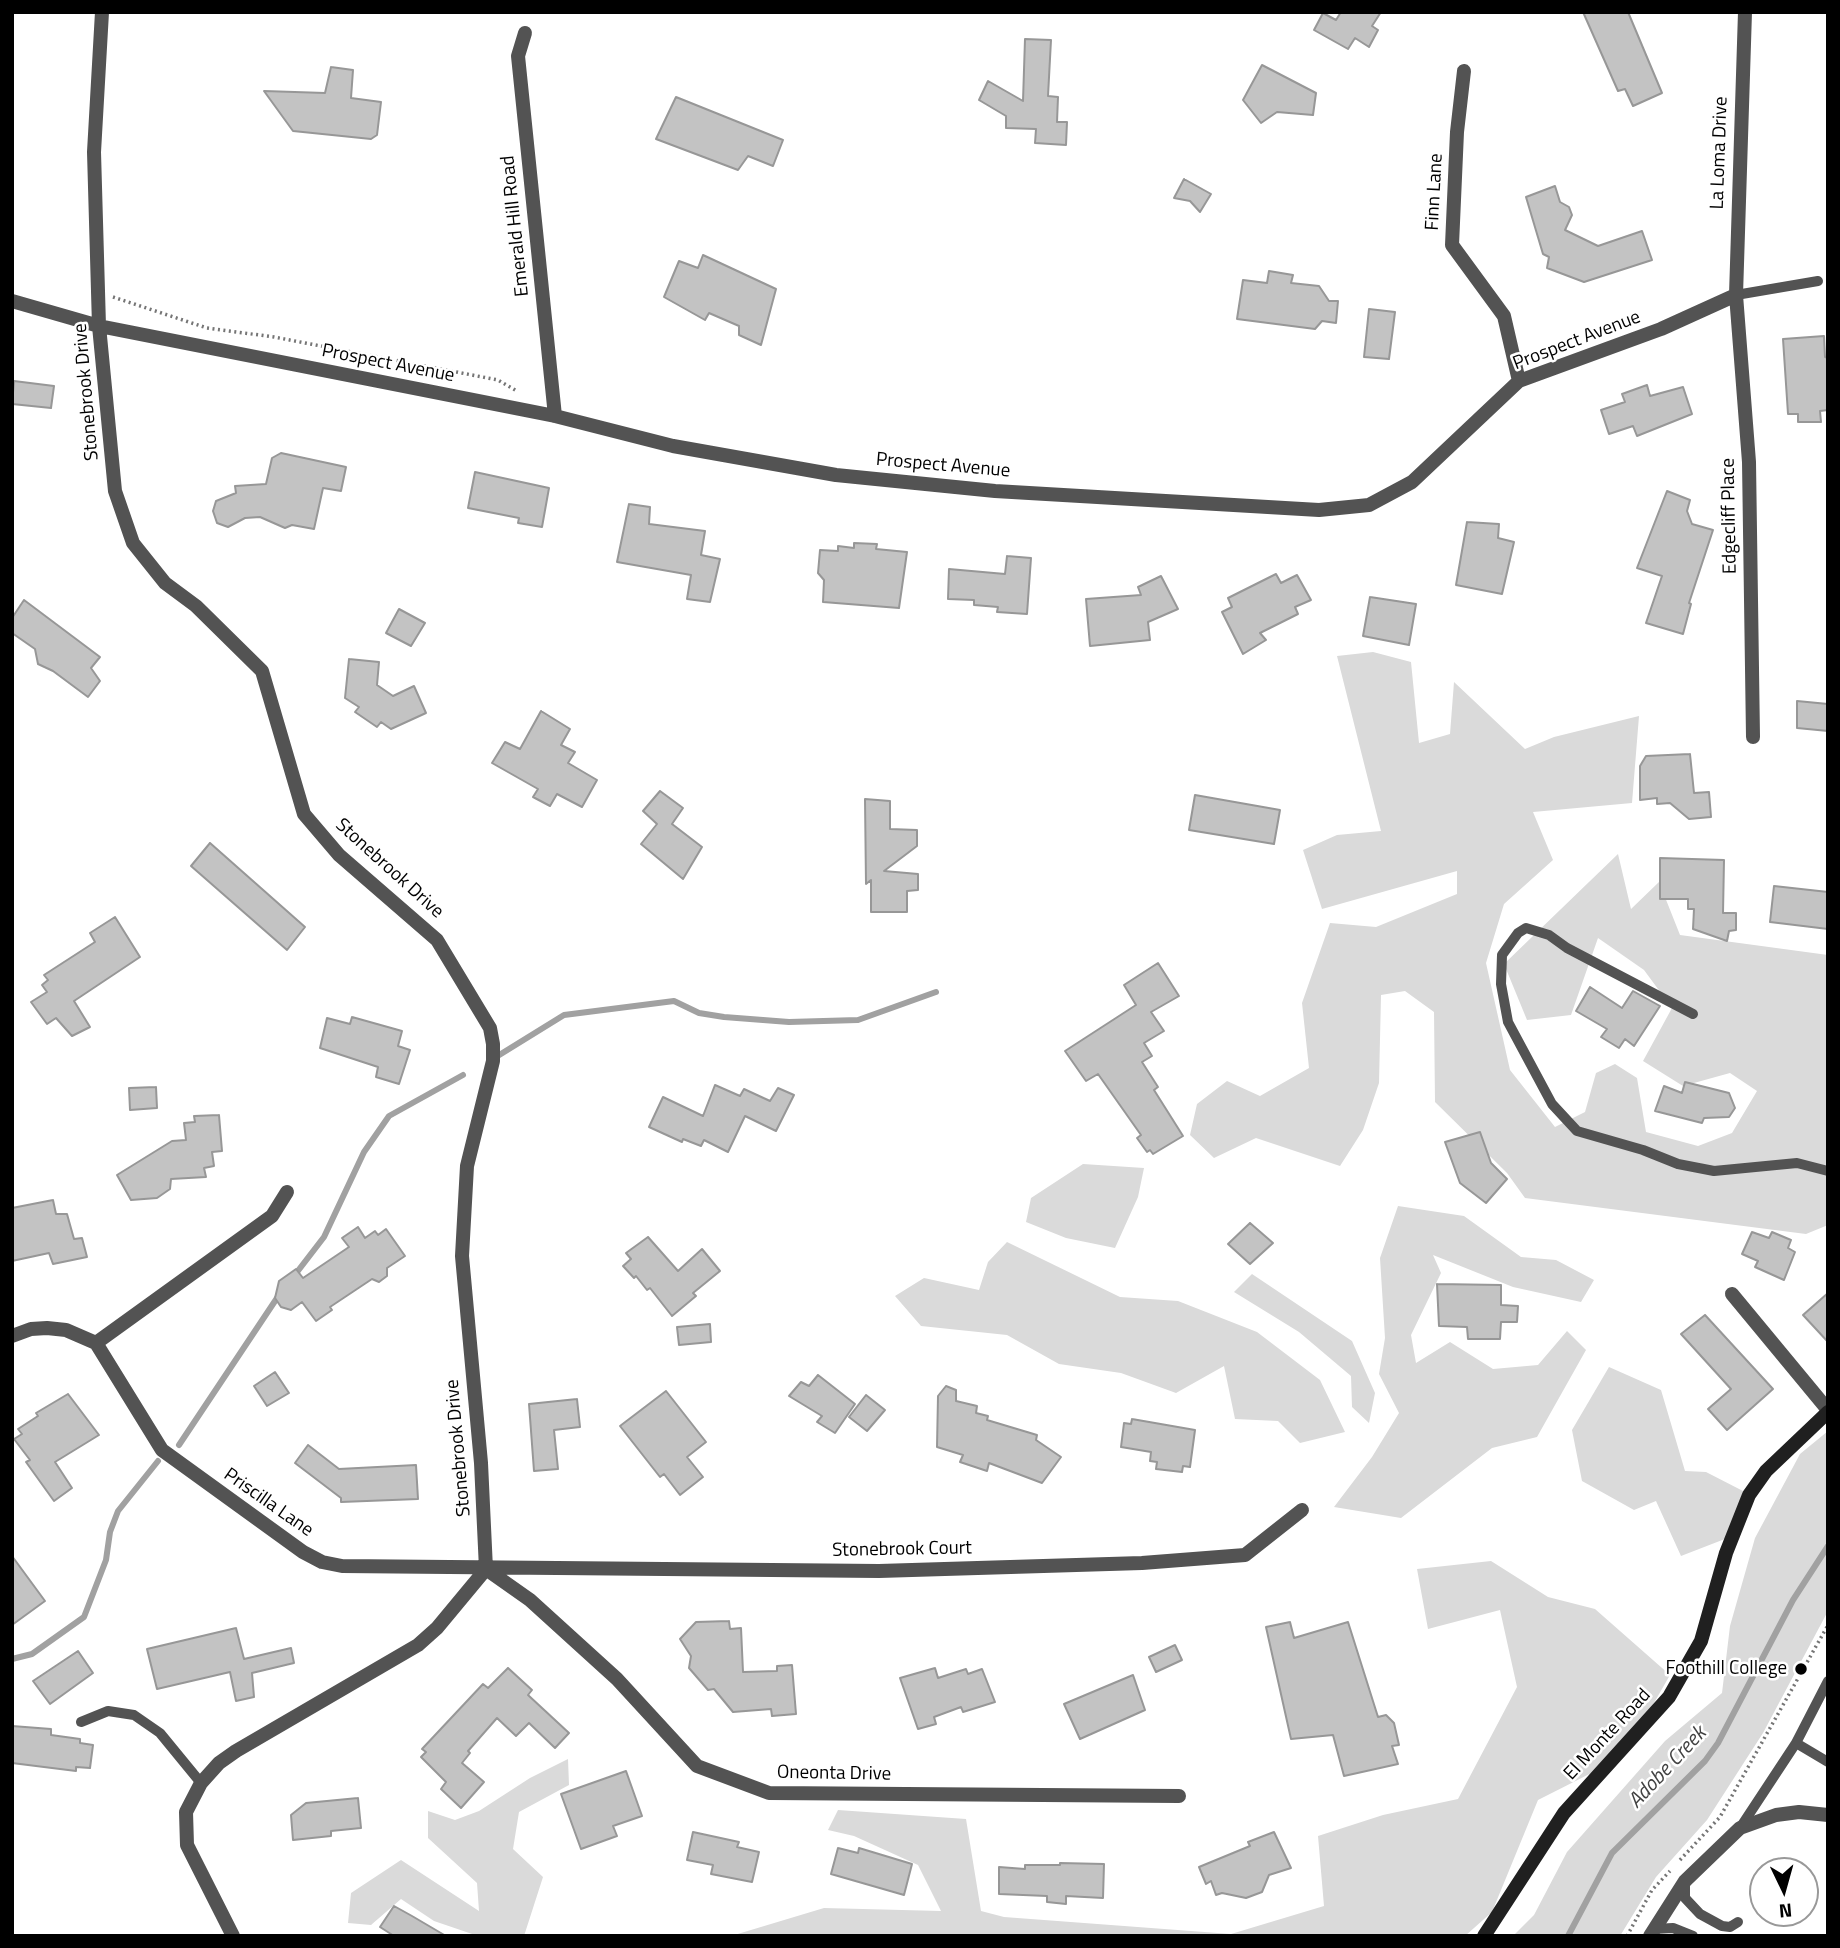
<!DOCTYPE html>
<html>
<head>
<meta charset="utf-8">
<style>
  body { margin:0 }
  #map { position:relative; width:1840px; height:1948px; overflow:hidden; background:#fff; font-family:"Titillium Web",sans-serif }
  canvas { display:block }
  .frame { position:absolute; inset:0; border:14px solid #000; pointer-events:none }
  .north { position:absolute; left:1749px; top:1857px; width:70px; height:70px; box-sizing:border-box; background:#fff; border:2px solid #999; border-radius:50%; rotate:175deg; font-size:19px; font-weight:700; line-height:28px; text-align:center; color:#000 }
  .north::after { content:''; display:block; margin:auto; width:24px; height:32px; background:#000; clip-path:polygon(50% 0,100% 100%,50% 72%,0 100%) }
</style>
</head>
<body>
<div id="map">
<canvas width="1840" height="1948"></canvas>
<div class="frame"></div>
<div class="north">N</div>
</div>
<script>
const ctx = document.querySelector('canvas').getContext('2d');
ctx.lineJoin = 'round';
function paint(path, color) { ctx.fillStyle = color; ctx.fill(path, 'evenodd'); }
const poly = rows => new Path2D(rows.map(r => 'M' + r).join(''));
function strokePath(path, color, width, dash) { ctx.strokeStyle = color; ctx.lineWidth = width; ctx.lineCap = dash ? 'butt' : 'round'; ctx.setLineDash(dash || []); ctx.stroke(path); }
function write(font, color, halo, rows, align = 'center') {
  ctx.font = font + ' "Titillium Web",sans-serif'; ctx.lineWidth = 5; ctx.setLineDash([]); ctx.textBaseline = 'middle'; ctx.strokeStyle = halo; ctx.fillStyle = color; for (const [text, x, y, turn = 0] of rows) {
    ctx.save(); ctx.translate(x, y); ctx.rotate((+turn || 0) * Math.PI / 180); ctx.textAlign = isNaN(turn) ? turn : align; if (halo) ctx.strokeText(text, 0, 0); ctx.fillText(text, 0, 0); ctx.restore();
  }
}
paint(poly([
  [1373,652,1411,662,1419,743,1450,734,1454,682,1525,749,1554,737,1639,716,1632,803,1533,812,1553,860,1504,904,1486,963,1510,1070,1555,1127,1585,1112,1596,1073,1615,1064,1637,1078,1646,1132,1698,1146,1732,1133,1757,1091,1730,1073,1683,1086,1643,1061,1672,1008,1644,970,1598,938,1571,1015,1527,1020,1504,964,1618,854,1631,909,1659,882,1680,935,1828,955,1828,1225,1806,1234,1525,1198,1507,1173,1435,1102,1434,1012,1405,991,1381,995,1379,1083,1363,1130,1340,1166,1256,1138,1214,1158,1190,1135,1197,1104,1227,1081,1260,1096,1309,1068,1302,1003,1330,923,1376,927,1457,894,1457,871,1322,909,1303,850,1337,835,1381,831,1337,656],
  [1083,1164,1144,1168,1138,1197,1115,1248,1066,1238,1026,1222,1031,1198],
  [1398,1206,1464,1216,1521,1257,1556,1260,1594,1280,1581,1302,1513,1287,1433,1255,1441,1273,1411,1335,1416,1363,1450,1342,1493,1369,1538,1365,1567,1331,1586,1350,1537,1437,1492,1448,1401,1518,1334,1507,1372,1457,1399,1413,1379,1374,1385,1338,1380,1258],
  [1007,1242,1120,1297,1178,1301,1257,1332,1320,1380,1345,1432,1300,1443,1278,1421,1235,1419,1224,1366,1176,1393,1121,1373,1059,1364,1007,1335,921,1326,895,1296,924,1278,979,1290,988,1262],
  [1252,1274,1352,1341,1375,1393,1369,1423,1352,1407,1351,1376,1299,1332,1234,1292],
  [1609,1367,1661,1390,1685,1471,1706,1472,1743,1491,1730,1537,1681,1556,1656,1501,1634,1510,1582,1481,1572,1430],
  [1828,1431,1828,1611,1763,1733,1707,1820,1656,1877,1620,1936,1513,1936,1534,1915,1567,1852,1665,1741,1722,1693,1730,1626,1755,1538,1800,1454],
  [1491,1561,1548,1597,1595,1609,1670,1675,1623,1757,1538,1800,1492,1912,1465,1936,731,1936,824,1908,941,1911,918,1865,854,1836,828,1830,838,1810,966,1819,981,1911,1004,1917,1231,1934,1324,1906,1318,1836,1383,1815,1458,1799,1517,1687,1500,1610,1428,1629,1417,1569],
  [568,1759,569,1785,519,1812,513,1849,543,1877,524,1936,478,1936,434,1921,401,1899,371,1925,348,1923,351,1893,401,1860,479,1911,477,1883,428,1838,428,1811,455,1820,479,1811,530,1778]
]), '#dadada');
strokePath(poly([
  [496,1057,564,1015,674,1001,699,1013,724,1017,789,1022,858,1020,936,992],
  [294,1276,324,1237,364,1152,389,1116,463,1075],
  [179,1445,279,1295],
  [12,1659,32,1654,84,1617,106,1560,110,1532,118,1511,158,1461],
  [1568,1936,1612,1853,1705,1761,1718,1743,1793,1600,1828,1546]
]), '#a1a1a1', 6);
const building = poly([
  [1341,12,1381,12,1372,26,1378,30,1369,47,1355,38,1348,49,1314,30,1323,13,1336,20,1341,12],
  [1583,12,1628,12,1662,93,1633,106,1625,89,1618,91,1583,12],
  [1025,39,1051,40,1048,96,1058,97,1057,122,1067,122,1066,145,1035,143,1036,129,1006,128,1006,116,979,100,988,81,1023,101,1025,39],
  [1262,65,1316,93,1313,115,1277,112,1261,123,1243,100,1262,65],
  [331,67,353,70,351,98,381,102,377,135,371,139,293,131,264,91,325,93,331,67],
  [676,97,783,140,773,166,748,156,738,170,656,139,676,97],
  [1184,179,1211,194,1200,212,1190,201,1174,198,1184,179],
  [1555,186,1560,202,1569,207,1572,215,1565,230,1598,246,1642,231,1652,260,1584,282,1547,268,1549,257,1543,254,1526,197,1555,186],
  [703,255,776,289,761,345,739,335,739,326,709,313,705,320,664,297,679,261,698,268,703,255],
  [1269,271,1293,275,1291,283,1319,286,1329,301,1338,301,1336,323,1322,321,1315,329,1237,319,1243,280,1267,283,1269,271],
  [1369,309,1395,312,1389,359,1364,357,1369,309],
  [1824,336,1825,357,1828,358,1828,410,1820,411,1821,422,1798,422,1798,414,1788,414,1783,339,1824,336],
  [14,381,54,386,51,408,12,404,14,381],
  [1647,385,1650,396,1683,387,1692,414,1637,436,1633,426,1609,434,1601,410,1625,402,1622,394,1647,385],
  [281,453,346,467,341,491,323,488,314,529,292,525,285,528,260,517,245,518,228,527,217,523,213,511,216,501,236,493,235,486,266,484,272,458,281,453],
  [475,472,549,488,542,527,518,523,519,518,468,508,475,472],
  [1667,491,1690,500,1687,511,1692,524,1713,530,1689,603,1691,604,1683,634,1646,623,1662,576,1637,568,1667,491],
  [629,504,650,507,649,524,705,531,701,555,720,559,710,602,687,599,691,575,617,562,629,504],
  [1467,522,1499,524,1498,538,1514,542,1502,594,1456,585,1467,522],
  [854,543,877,544,876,549,907,552,899,608,823,602,824,580,818,573,820,550,838,551,838,546,854,548,854,543],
  [1007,556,1031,558,1027,614,997,612,998,607,974,605,974,600,948,599,949,569,1005,574,1007,556],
  [1276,574,1281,583,1297,575,1311,600,1295,607,1298,614,1260,633,1266,640,1243,654,1222,612,1232,607,1228,598,1276,574],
  [1161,576,1178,609,1148,622,1150,640,1090,646,1086,599,1141,595,1138,587,1161,576],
  [1370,597,1416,604,1409,645,1363,636,1370,597],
  [24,600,100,657,91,668,100,681,88,697,53,671,38,664,35,649,12,633,12,618,24,600],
  [399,609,425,623,411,646,386,633,399,609],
  [349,659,379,662,377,685,393,696,414,686,426,713,391,729,381,722,377,727,355,712,359,707,345,698,349,659],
  [1797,701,1828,704,1828,731,1797,728,1797,701],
  [541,711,570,729,561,745,575,752,568,763,597,780,582,807,557,794,550,806,533,797,538,789,492,763,505,742,520,749,541,711],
  [1690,754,1694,793,1709,792,1711,817,1689,819,1670,803,1657,804,1657,798,1640,800,1640,766,1646,756,1690,754],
  [660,791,683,808,672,824,702,847,683,879,641,844,657,824,643,811,660,791],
  [1195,795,1280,810,1274,844,1189,830,1195,795],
  [865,799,890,801,890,829,917,830,917,846,884,871,918,874,918,890,907,891,907,912,871,912,871,880,866,884,865,799],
  [210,843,305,927,287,950,191,866,210,843],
  [1660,858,1724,860,1723,913,1736,913,1736,930,1729,931,1727,941,1693,929,1694,909,1688,909,1688,899,1660,899,1660,858],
  [1774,886,1828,892,1828,929,1770,922,1774,886],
  [115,917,140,957,74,1001,90,1027,72,1036,56,1018,47,1024,31,1002,47,992,42,985,48,980,44,975,95,942,90,933,115,917],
  [1158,963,1179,996,1151,1012,1164,1031,1144,1043,1152,1056,1142,1062,1158,1087,1154,1090,1183,1136,1153,1154,1150,1150,1147,1152,1137,1138,1141,1135,1098,1074,1086,1081,1065,1051,1136,1005,1124,985,1158,963],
  [1590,987,1622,1008,1633,991,1660,1006,1634,1046,1625,1039,1619,1048,1601,1037,1607,1029,1576,1011,1590,987],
  [352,1017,402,1031,398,1046,410,1050,399,1084,376,1077,378,1067,320,1048,327,1018,350,1024,352,1017],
  [1685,1082,1729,1093,1735,1108,1729,1117,1704,1118,1702,1123,1655,1111,1664,1086,1682,1093,1685,1082],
  [715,1085,740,1096,744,1089,770,1101,778,1088,794,1095,776,1131,745,1116,728,1152,704,1140,701,1146,683,1139,682,1142,649,1127,663,1097,703,1116,715,1085],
  [156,1087,157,1108,130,1110,129,1088,156,1087],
  [219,1115,222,1151,212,1152,214,1166,204,1168,206,1177,171,1179,170,1189,157,1198,131,1200,117,1175,172,1141,186,1140,184,1123,195,1122,194,1116,219,1115],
  [1480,1132,1491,1163,1507,1179,1486,1203,1460,1183,1445,1142,1480,1132],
  [53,1200,56,1214,67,1214,74,1239,82,1238,87,1257,53,1264,49,1253,12,1261,12,1208,53,1200],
  [1250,1223,1273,1243,1250,1264,1228,1244,1250,1223],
  [358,1227,365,1238,375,1231,378,1235,386,1229,405,1256,387,1268,387,1276,379,1282,372,1279,330,1307,332,1310,316,1321,302,1302,291,1310,281,1307,275,1298,279,1281,296,1269,303,1278,349,1247,342,1238,358,1227],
  [1752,1232,1769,1238,1772,1232,1791,1240,1788,1248,1795,1252,1784,1280,1755,1267,1758,1261,1742,1254,1752,1232],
  [648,1237,678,1271,702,1249,720,1271,693,1293,696,1296,672,1316,650,1288,647,1290,636,1276,634,1278,623,1266,631,1259,626,1253,648,1237],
  [1437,1284,1501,1285,1501,1305,1518,1306,1517,1322,1501,1322,1500,1339,1468,1339,1467,1327,1439,1326,1437,1284],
  [1828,1293,1828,1342,1803,1315,1828,1293],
  [1705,1315,1773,1389,1727,1430,1708,1409,1731,1389,1681,1334,1705,1315],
  [710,1324,711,1342,679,1345,677,1327,710,1324],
  [275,1372,289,1393,267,1406,254,1386,275,1372],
  [818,1375,855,1404,835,1433,817,1422,822,1416,789,1396,801,1382,809,1386,818,1375],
  [946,1386,956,1390,956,1401,977,1406,976,1413,988,1416,987,1420,1037,1435,1036,1440,1061,1457,1042,1483,989,1463,987,1471,960,1462,963,1455,937,1447,938,1396,946,1386],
  [666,1391,706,1442,687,1457,703,1477,680,1495,664,1474,660,1477,620,1426,666,1391],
  [68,1394,99,1435,55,1462,72,1488,54,1501,26,1462,30,1460,14,1439,22,1434,18,1429,38,1416,36,1413,68,1394],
  [866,1395,885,1410,867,1431,849,1417,866,1395],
  [577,1399,580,1427,554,1430,558,1469,534,1471,529,1404,577,1399],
  [1132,1419,1195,1430,1190,1467,1183,1466,1182,1472,1156,1469,1157,1462,1150,1461,1151,1452,1121,1447,1124,1423,1131,1424,1132,1419],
  [308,1445,339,1469,416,1465,418,1499,341,1502,341,1498,295,1463,308,1445],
  [12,1556,45,1601,12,1625,12,1556],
  [729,1621,730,1629,741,1628,743,1672,777,1671,777,1666,792,1665,796,1714,772,1716,771,1709,733,1712,714,1689,708,1690,689,1668,691,1656,680,1639,696,1622,729,1621],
  [1290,1622,1294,1638,1348,1622,1378,1717,1386,1715,1394,1723,1399,1745,1392,1746,1398,1764,1344,1776,1333,1735,1291,1739,1266,1627,1290,1622],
  [236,1628,244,1659,291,1648,294,1663,252,1673,254,1697,236,1701,230,1672,157,1689,147,1649,236,1628],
  [1175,1645,1182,1660,1156,1672,1149,1657,1175,1645],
  [78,1651,93,1673,50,1704,33,1681,78,1651],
  [508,1668,532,1690,528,1695,569,1733,555,1748,529,1723,516,1736,497,1718,468,1751,470,1753,462,1763,484,1782,461,1808,441,1789,446,1782,421,1757,426,1752,422,1749,483,1684,488,1688,508,1668],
  [935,1668,938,1678,966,1669,968,1674,982,1669,995,1702,963,1712,961,1707,934,1717,936,1724,918,1729,900,1678,935,1668],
  [1133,1675,1145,1710,1080,1739,1064,1704,1133,1675],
  [12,1726,51,1729,51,1735,80,1739,80,1743,93,1745,90,1768,76,1767,76,1771,12,1763,12,1726],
  [626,1771,642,1816,613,1826,617,1836,581,1849,561,1794,626,1771],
  [358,1798,361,1828,331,1831,331,1836,293,1840,291,1815,306,1803,358,1798],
  [693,1832,739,1842,737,1847,759,1852,752,1882,711,1874,713,1865,687,1860,693,1832],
  [1274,1832,1291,1868,1269,1875,1262,1892,1246,1898,1222,1893,1216,1895,1211,1881,1206,1884,1199,1867,1250,1846,1248,1842,1274,1832],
  [838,1848,858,1853,859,1848,912,1864,904,1895,831,1874,838,1848],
  [1060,1863,1104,1864,1103,1898,1066,1896,1066,1904,1047,1902,1047,1896,999,1894,999,1867,1025,1869,1025,1865,1060,1865,1060,1863],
  [394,1906,412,1916,446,1936,394,1936,380,1927,394,1906]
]);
paint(building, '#c3c3c3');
strokePath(building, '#979797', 2);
strokePath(poly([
  [113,297,207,328,274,337,498,380,517,391],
  [1680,1860,1720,1817,1828,1625],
  [1627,1936,1652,1890,1670,1871]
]), '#757575', 3.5, [2, 3.5]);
strokePath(poly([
  [1736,295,1818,281],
  [1693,1014,1567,948,1549,935,1526,928,1518,933,1502,955,1501,984,1508,1022,1552,1104,1577,1131,1643,1150,1678,1164,1714,1171,1797,1163,1828,1171],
  [81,1722,108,1711,134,1715,160,1733,201,1783],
  [1796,1743,1828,1762],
  [1740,1828,1796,1743,1828,1681],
  [1685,1881,1685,1898,1700,1914,1722,1926,1730,1927,1738,1922],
  [1654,1929,1673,1928,1693,1936]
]), '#535353', 10);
strokePath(poly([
  [102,12,94,152,99,326,115,491,133,543,165,583,196,606,262,671,304,814,339,855,437,940,490,1028,493,1044,493,1061,467,1166,462,1256,481,1463,486,1569,437,1628,418,1645,236,1751,219,1763,201,1783,186,1812,187,1845,233,1936],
  [1745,12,1736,295,1749,462,1753,737],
  [525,33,518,56,555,416],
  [1464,71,1457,132,1452,245,1504,316,1519,381],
  [12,301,99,326,555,416,673,446,836,475,995,491,1319,510,1369,505,1412,482,1519,381,1661,329,1736,295],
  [1732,1294,1828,1410],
  [12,1336,31,1329,47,1328,66,1330,96,1343,272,1216,287,1192],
  [96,1343,162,1450,303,1552,322,1562,342,1566,879,1571,1142,1563,1245,1555,1302,1510],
  [486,1569,530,1600,617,1679,697,1766,769,1793,1179,1796],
  [1650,1936,1685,1881,1740,1828,1776,1815,1799,1812,1828,1815]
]), '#535353', 14);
strokePath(poly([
  [1484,1936,1564,1813,1669,1697,1701,1641,1726,1553,1749,1495,1766,1471,1828,1412]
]), '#202020', 14);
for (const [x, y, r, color] of [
  [1801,1669,7,"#000"]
]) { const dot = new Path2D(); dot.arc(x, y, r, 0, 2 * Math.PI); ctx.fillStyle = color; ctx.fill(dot); strokePath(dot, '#fff', 2.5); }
write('19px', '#000', '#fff', [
  ["La Loma Drive",1720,153,-88],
  ["Finn Lane",1435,192,-87],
  ["Emerald Hill Road",516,226,-96],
  ["Prospect Avenue",1577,341,-21],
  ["Prospect Avenue",388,364,11],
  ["Stonebrook Drive",87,392,-95],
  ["Prospect Avenue",943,466,5],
  ["Edgecliff Place",1730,516,-91],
  ["Stonebrook Drive",389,869,42],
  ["Stonebrook Drive",459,1448,-95],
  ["Priscilla Lane",268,1503,35],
  ["Stonebrook Court",902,1550,-1],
  ["El Monte Road",1608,1735,-47],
  ["Oneonta Drive",834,1774,1]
]);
write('19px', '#000', '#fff', [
  ["Foothill College",1787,1669]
], 'right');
write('italic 21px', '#424242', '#fff', [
  ["Adobe Creek",1668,1768,-47]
]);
</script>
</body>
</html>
